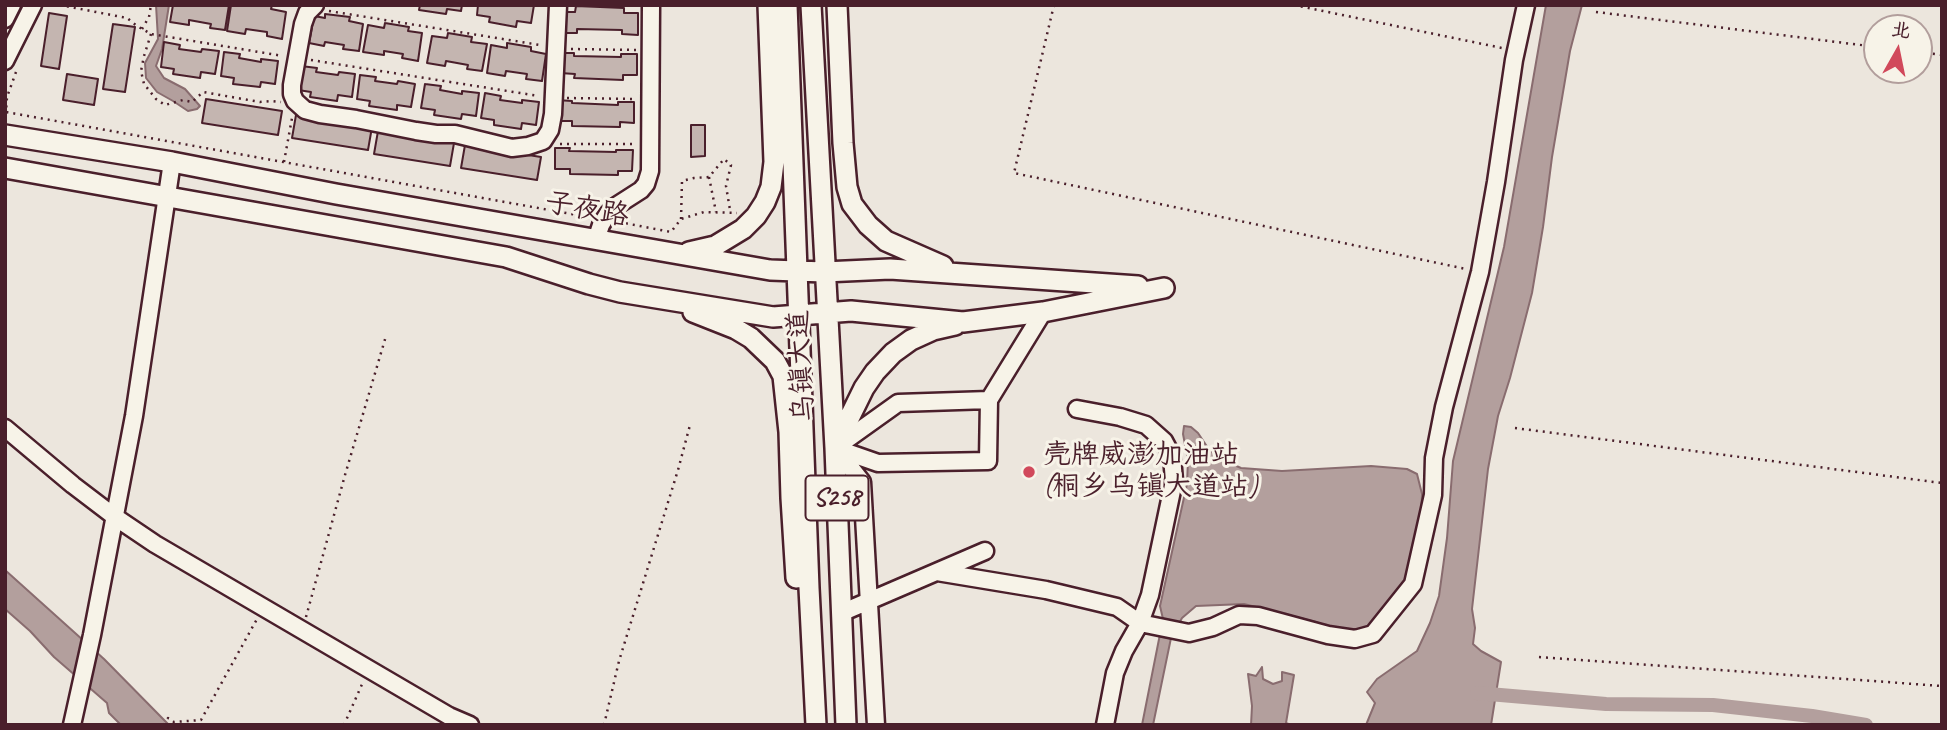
<!DOCTYPE html>
<html>
<head>
<meta charset="utf-8">
<style>
  body { margin:0 }
  #map { position:relative; width:1947px; height:730px; overflow:hidden; background:#ece6dd; font-family:Caveat,"LXGW WenKai TC",sans-serif }
  canvas { display:block }
  .frame { position:absolute; inset:0; border:7px solid #4a1f2b; pointer-events:none }
  .north { position:absolute; left:1863px; top:14px; width:70px; height:70px; box-sizing:border-box; background:#f7f3e8; border:2px solid #b29e9c; border-radius:50%; rotate:9deg; font-size:19px; font-weight:700; line-height:28px; text-align:center; color:#4a1f2b }
  .north::after { content:''; display:block; margin:auto; width:24px; height:32px; background:#d1495b; clip-path:polygon(50% 0,100% 100%,50% 72%,0 100%) }
</style>
</head>
<body>
<div id="map">
<canvas width="1947" height="730"></canvas>
<div class="frame"></div>
<div class="north">北</div>
</div>
<script>
const ctx = document.querySelector('canvas').getContext('2d');
ctx.lineJoin = 'round';
function paint(path, color) { ctx.fillStyle = color; ctx.fill(path, 'evenodd'); }
const poly = rows => new Path2D(rows.map(r => 'M' + r).join(''));
function strokePath(path, color, width, dash) { ctx.strokeStyle = color; ctx.lineWidth = width; ctx.lineCap = dash ? 'butt' : 'round'; ctx.setLineDash(dash || []); ctx.stroke(path); }
function write(font, color, halo, rows, align = 'center') {
  ctx.font = font + ' Caveat,"LXGW WenKai TC",sans-serif'; ctx.lineWidth = 6; ctx.setLineDash([]); ctx.textBaseline = 'middle'; ctx.strokeStyle = halo; ctx.fillStyle = color; for (const [text, x, y, turn = 0] of rows) {
    ctx.save(); ctx.translate(x, y); ctx.rotate((+turn || 0) * Math.PI / 180); ctx.textAlign = isNaN(turn) ? turn : align; if (halo) ctx.strokeText(text, 0, 0); ctx.fillText(text, 0, 0); ctx.restore();
  }
}
const water = poly([
  [156,5,169,5,162,49,156,66,164,78,185,89,200,106,197,109,188,111,173,101,157,92,146,78,145,63,158,39,156,5],
  [1546,5,1582,5,1570,51,1552,157,1543,227,1532,293,1510,378,1498,416,1488,469,1472,609,1475,628,1473,644,1481,651,1501,662,1491,725,1366,725,1375,703,1367,692,1377,679,1417,651,1430,623,1439,596,1447,538,1453,461,1504,247,1546,5],
  [1184,426,1191,427,1198,433,1208,448,1218,458,1241,468,1282,471,1371,466,1407,469,1417,474,1422,494,1421,516,1410,565,1401,590,1369,628,1340,633,1316,622,1244,604,1196,606,1182,618,1171,638,1153,725,1142,725,1163,619,1160,606,1187,484,1188,460,1183,434,1184,426],
  [5,570,104,659,169,725,121,725,109,713,107,703,54,657,30,631,5,609,5,570],
  [1262,667,1263,679,1273,684,1282,681,1282,672,1294,675,1286,723,1291,725,1251,725,1252,706,1248,674,1256,676,1262,667]
]);
paint(water, '#b39f9d');
strokePath(water, '#896c6f', 2);
strokePath(poly([
  [1477,693,1606,704,1713,705,1812,716,1866,725]
]), '#b39f9d', 14);
const building = poly([
  [173,5,229,5,225,30,210,28,211,24,189,20,189,25,170,22,173,5],
  [231,5,272,5,271,9,286,12,282,39,267,36,267,32,246,29,245,34,227,31,231,5],
  [420,5,462,5,461,11,447,9,446,14,419,10,420,5],
  [478,5,534,5,531,23,517,21,516,27,489,22,490,17,477,15,478,5],
  [576,6,624,8,624,13,638,13,638,35,622,34,622,30,577,29,577,33,562,33,562,12,575,12,576,6],
  [49,13,67,16,59,69,41,66,49,13],
  [325,14,350,17,349,21,363,24,359,51,343,49,344,45,325,42,324,46,309,43,314,16,325,18,325,14],
  [385,23,409,27,408,31,422,33,418,61,402,58,403,54,384,51,384,55,363,52,368,25,384,28,385,23],
  [113,24,135,27,125,92,103,89,113,24],
  [448,33,472,37,471,42,487,44,482,71,467,69,468,65,446,61,445,66,427,63,432,36,447,38,448,33],
  [164,42,180,45,179,49,201,52,202,49,219,51,215,74,201,72,200,78,173,74,174,69,161,67,164,42],
  [507,43,531,47,531,51,546,54,542,81,526,79,527,74,506,71,505,76,487,73,491,45,507,48,507,43],
  [224,52,240,54,239,58,261,62,261,59,278,61,275,84,261,82,260,87,233,84,234,78,221,76,224,52],
  [560,53,574,53,574,56,621,57,621,54,637,54,637,75,623,75,623,80,574,78,575,74,560,73,560,53],
  [301,66,317,68,316,72,338,75,339,72,355,74,352,97,338,95,337,101,310,97,311,92,298,90,301,66],
  [67,74,98,79,94,105,63,100,67,74],
  [360,75,376,77,375,81,397,84,398,81,415,84,411,107,397,105,397,110,369,106,370,101,357,99,360,75],
  [425,84,441,86,440,90,462,94,462,91,479,93,476,116,462,114,461,119,434,115,435,110,421,108,425,84],
  [485,93,501,96,500,100,522,103,522,100,539,102,536,125,522,123,521,129,494,125,494,120,481,118,485,93],
  [206,99,282,111,278,135,202,123,206,99],
  [557,100,572,101,572,103,618,105,618,102,634,102,634,123,620,122,620,127,572,126,572,121,557,121,557,100],
  [296,115,372,127,368,150,292,138,296,115],
  [691,125,705,125,705,156,691,157,691,125],
  [378,131,454,143,450,166,374,154,378,131],
  [465,145,541,157,537,180,461,168,465,145],
  [555,148,570,148,569,151,616,152,616,150,633,150,632,171,618,171,618,175,570,174,570,169,555,169,555,148]
]);
paint(building, '#c4b5b0');
strokePath(building, '#4a1f2b', 2);
const minor = poly([
  [315,5,307,13,303,24,292,85,292,94,295,101,305,110,320,114,356,119,416,131,436,134,455,134,512,148,528,146,543,141,550,130,553,114,558,5],
  [5,19,12,5],
  [5,61,33,5],
  [596,240,601,225,607,215,616,206,641,190,646,184,650,171,651,5],
  [1077,409,1120,417,1146,425,1164,441,1172,456,1174,481,1150,595,1140,623,1124,651,1115,673,1105,725],
  [5,428,73,485,115,517,155,544,449,716,470,725],
  [835,448,878,463,988,461,989,400,1043,312],
  [835,448,898,403,989,400],
  [836,449,862,482,876,725],
  [937,572,1046,590,1117,607,1140,623,1189,633,1213,627,1239,615,1258,616,1328,635,1355,639,1373,634,1413,584,1433,495,1434,458,1444,407,1480,272,1496,182,1514,60,1526,5],
  [841,613,985,551],
  [72,725,92,635,134,416,172,162]
]);
const major = poly([
  [787,5,809,588,816,725],
  [811,5,835,448,846,725],
  [837,5,843,143,847,187,852,204,868,225,886,241,943,266],
  [5,135,172,162,336,194,770,270,824,272,890,269,1138,286],
  [5,168,506,257,589,284,620,292,773,317,851,311,963,322,1043,312,1164,288],
  [689,252,715,246,743,229,756,216,765,202,771,187,774,162,768,5],
  [693,312,736,329,751,338,775,361,783,376,789,432,791,498,796,578],
  [835,447,864,388,875,372,893,353,911,340,933,330,955,325]
]);
strokePath(minor, '#4a1f2b', 21);
strokePath(major, '#4a1f2b', 24);
strokePath(poly([
  [60,5,127,18,137,26,151,34,283,56],
  [1054,5,1014,173,1466,269],
  [1294,5,1502,48],
  [329,11,540,45],
  [1596,12,1877,47],
  [142,29,149,17,151,5],
  [151,34,144,56,141,71,144,84,156,99,165,105,183,100,192,102,203,92,260,102,272,101,281,102],
  [571,49,638,50],
  [1919,52,1942,55],
  [311,60,539,96],
  [16,72,7,97,6,112,588,217],
  [567,98,637,99],
  [560,144,637,144],
  [284,162,292,118],
  [709,177,716,212],
  [681,219,682,181,694,178,709,177,724,159,731,165,726,186,730,210],
  [619,222,671,232,681,219,704,212,737,213],
  [1515,428,1942,483],
  [306,617,345,475,386,336],
  [1539,657,1942,686],
  [164,725,168,718,174,722,201,720,257,619],
  [344,725,363,682],
  [604,725,619,661,678,470,690,425]
]), '#4a1f2b', 2.5, [2, 5]);
strokePath(minor, '#f7f3e8', 16);
strokePath(major, '#f7f3e8', 19);
for (const [x, y, r, color] of [
  [1029,472,7,"#d1495b"]
]) { const dot = new Path2D(); dot.arc(x, y, r, 0, 2 * Math.PI); ctx.fillStyle = color; ctx.fill(dot); strokePath(dot, '#f7f3e8', 2.5); }
for (const [x, y, w] of [
  [837,498,63]
]) { const box = new Path2D(); box.roundRect(x - w / 2, y - 22.5, w, 45, 5); ctx.fillStyle = '#f7f3e8'; ctx.fill(box); strokePath(box, '#4a1f2b', 2); }
write('bold 26px', '#4a1f2b', null, [
  ["S258",837,498]
]);
write('28px', '#4a1f2b', '#f7f3e8', [
  ["子夜路",587,210,10],
  ["乌镇大道",802,366,-93]
]);
write('28px', '#4a1f2b', '#f7f3e8', [
  ["壳牌威澎加油站",1043,456],
  ["(桐乡乌镇大道站)",1043,488]
], 'left');
</script>
</body>
</html>
